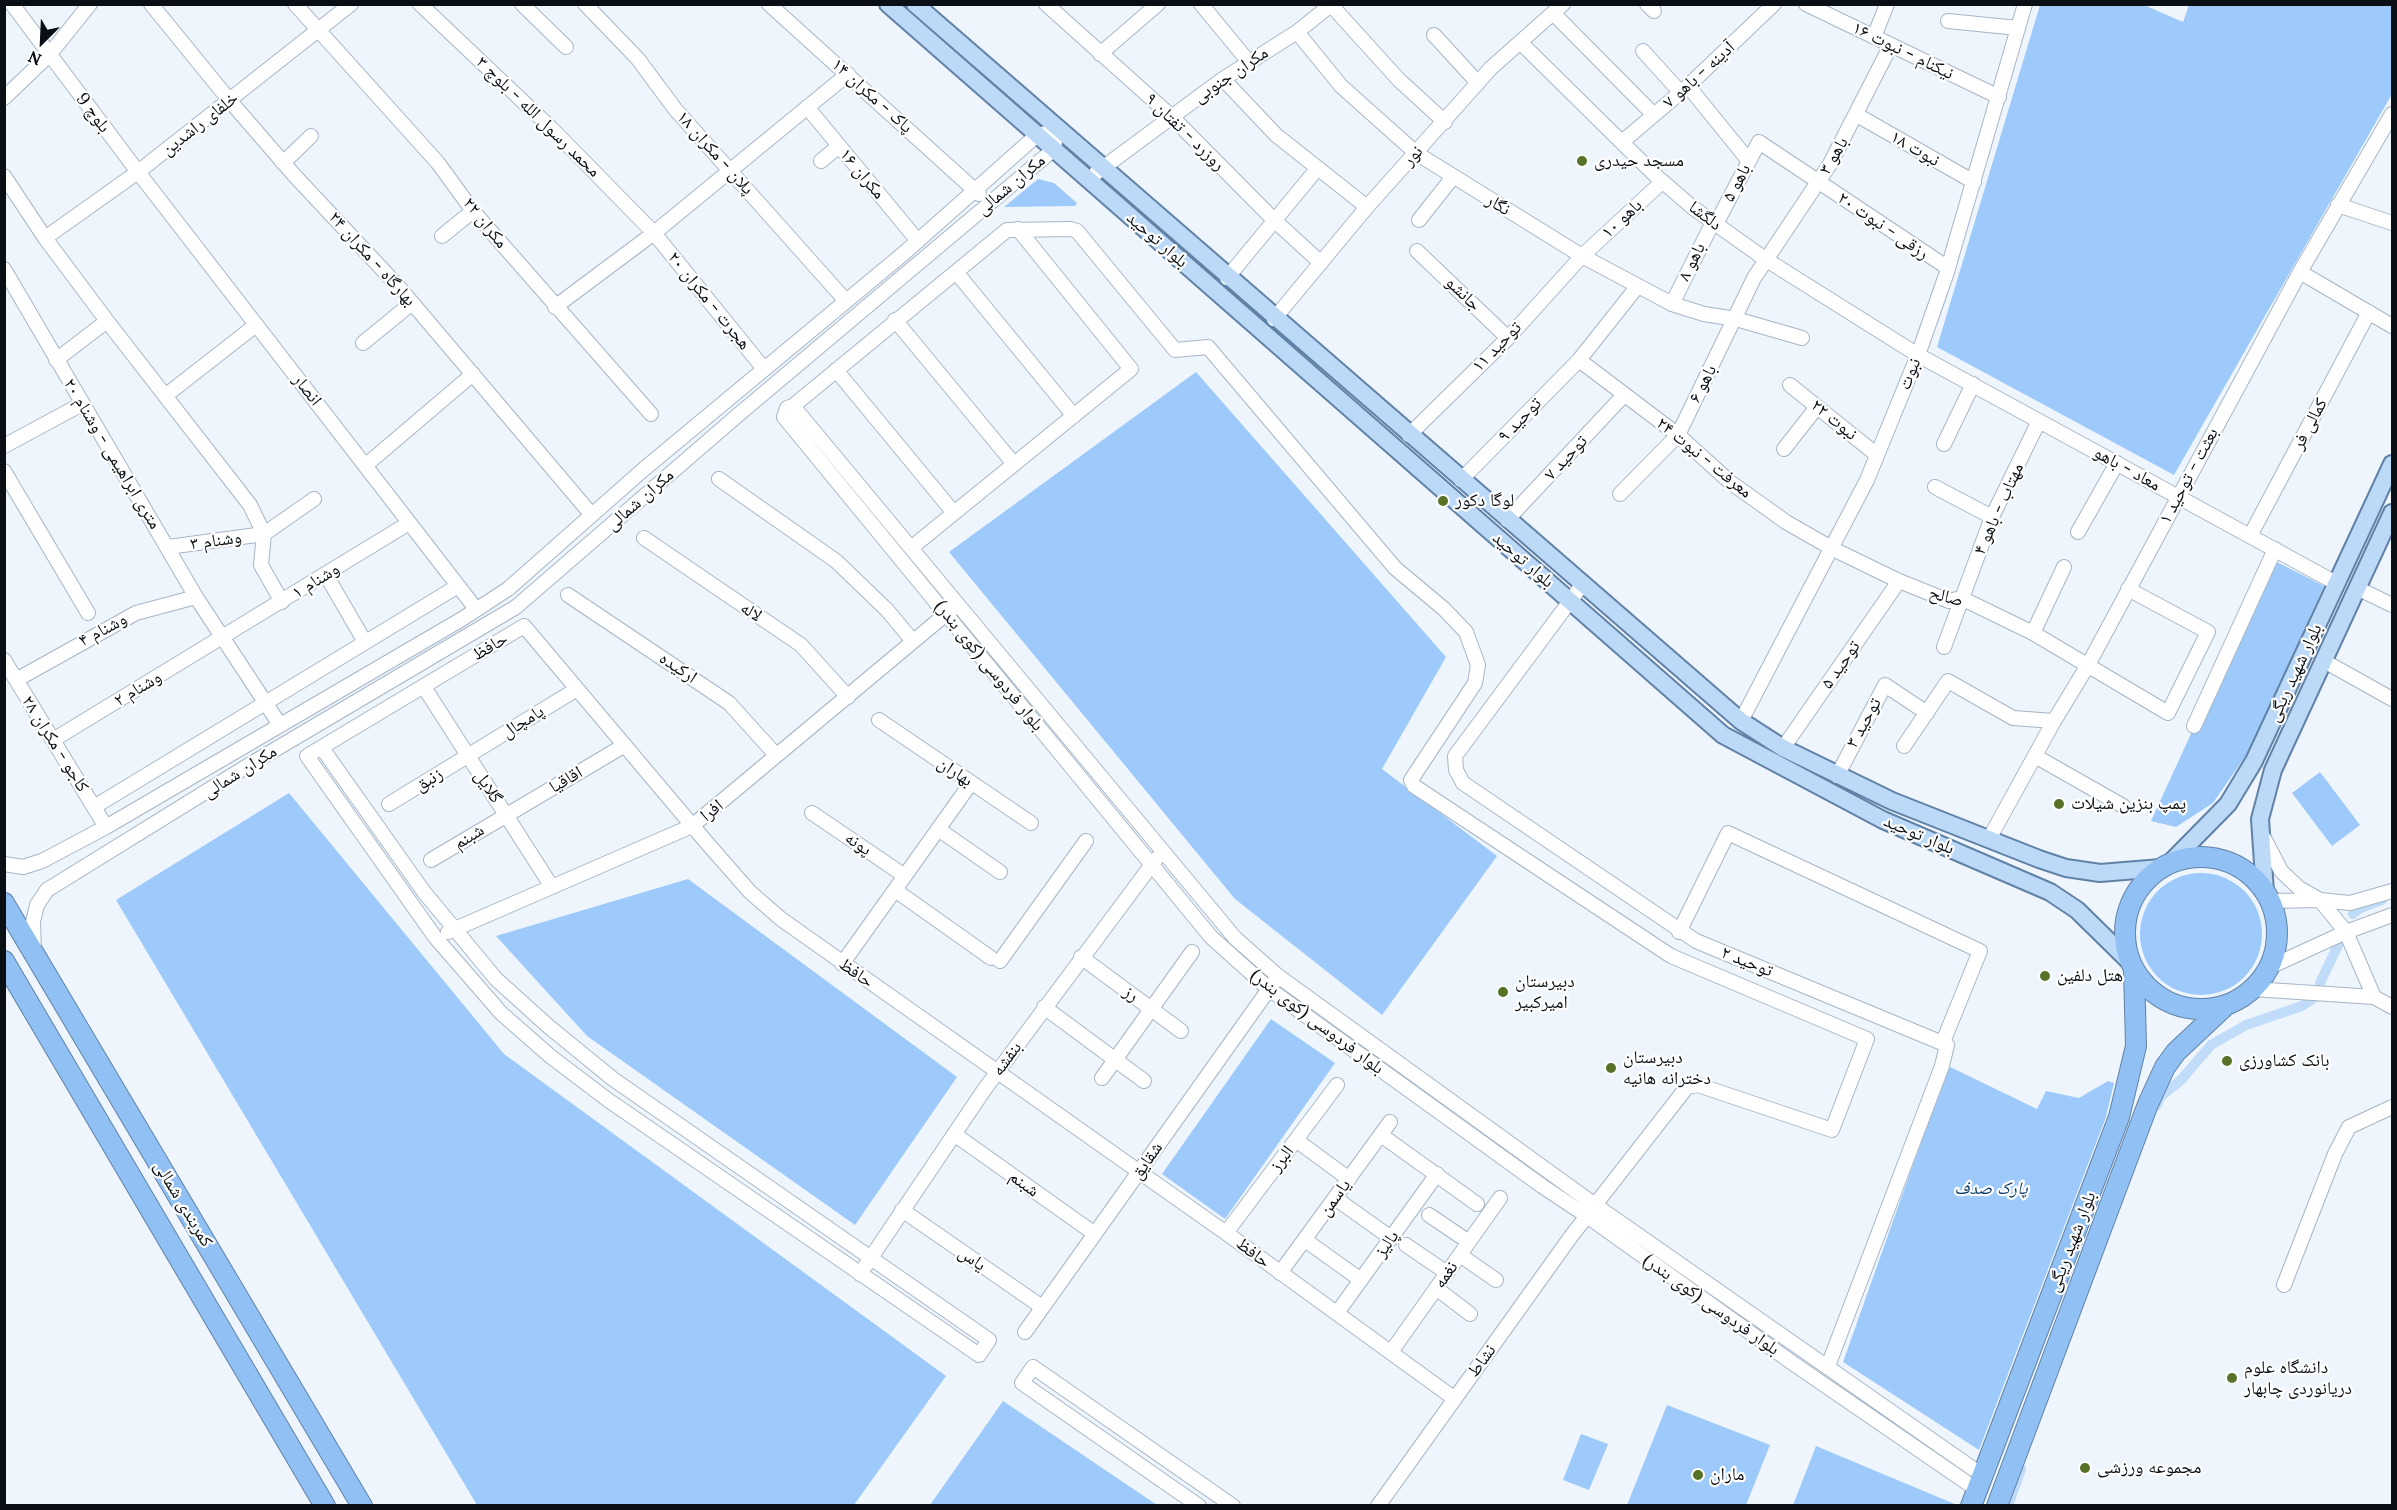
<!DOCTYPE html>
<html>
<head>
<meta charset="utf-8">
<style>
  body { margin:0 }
  #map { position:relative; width:2397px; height:1510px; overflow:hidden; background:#eef5fd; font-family:Lora,serif }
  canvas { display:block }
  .frame { position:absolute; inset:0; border:6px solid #0a0f15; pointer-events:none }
  .north { position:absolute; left:12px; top:12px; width:60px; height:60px; -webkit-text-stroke:4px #fff; paint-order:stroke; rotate:204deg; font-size:16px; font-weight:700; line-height:24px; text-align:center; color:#0a0f15 }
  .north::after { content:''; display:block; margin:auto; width:21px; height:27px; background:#0a0f15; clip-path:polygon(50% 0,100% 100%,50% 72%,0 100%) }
</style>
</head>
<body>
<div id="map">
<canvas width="2397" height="1510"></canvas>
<div class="frame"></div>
<div class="north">N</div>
</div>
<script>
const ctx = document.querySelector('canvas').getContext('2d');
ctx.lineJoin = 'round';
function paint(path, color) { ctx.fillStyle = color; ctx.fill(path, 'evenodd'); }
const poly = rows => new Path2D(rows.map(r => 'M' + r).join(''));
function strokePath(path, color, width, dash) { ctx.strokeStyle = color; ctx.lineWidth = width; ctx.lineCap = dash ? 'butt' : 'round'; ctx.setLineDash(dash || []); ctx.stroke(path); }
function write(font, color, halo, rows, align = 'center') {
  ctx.font = font + ' Lora,"Noto Naskh Arabic",serif'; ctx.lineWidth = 4.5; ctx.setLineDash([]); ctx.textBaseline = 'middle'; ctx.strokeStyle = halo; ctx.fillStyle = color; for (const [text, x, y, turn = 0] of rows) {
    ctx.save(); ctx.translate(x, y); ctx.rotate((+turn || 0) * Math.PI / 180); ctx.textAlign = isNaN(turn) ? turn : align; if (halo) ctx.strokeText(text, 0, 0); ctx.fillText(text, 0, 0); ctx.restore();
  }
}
paint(poly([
  [2040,5,2144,5,2183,22,2189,5,2392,5,2392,94,2174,475,1937,347],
  [1038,179,1054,183,1077,203,1075,206,1004,207],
  [1196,372,1446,657,1382,769,1497,856,1382,1015,1235,899,949,552],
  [2271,559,2324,586,2249,751,2213,803,2176,827,2151,821],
  [2320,772,2360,825,2332,846,2292,793],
  [289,793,504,1054,946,1376,854,1505,477,1505,116,900],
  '2140 934a61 61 0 1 1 122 0a61 61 0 1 1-122 0Z',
  [688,879,957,1077,855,1225,587,1036,496,936],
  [1271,1019,1335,1063,1225,1219,1162,1174],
  [1948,1066,2037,1109,2046,1091,2079,1098,2108,1081,2114,1083,2106,1117,1979,1450,1843,1362],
  [1003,1401,1157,1505,930,1505],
  [1667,1405,1770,1445,1746,1505,1627,1505],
  [1581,1434,1608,1444,1589,1490,1563,1480],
  [1816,1446,1957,1505,1793,1505]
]), '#9dcafb');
strokePath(poly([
  [2353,914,2360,908,2382,900],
  [2320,983,2339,943],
  [2156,1106,2161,1096,2181,1080,2211,1045,2246,1025,2302,1006,2315,997],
  [2008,1506,2021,1469]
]), '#c1dcf9', 10);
const minor = poly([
  [12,4,138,172,476,609],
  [151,4,230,101,294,175,397,285,591,514],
  [295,4,438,163,473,211,651,414],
  [420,4,552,129,654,233,764,369],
  [522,4,566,47],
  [585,4,638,59,675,109,846,301],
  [769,4,979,194],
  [1046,4,1171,116,1274,220,1321,263],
  [1201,4,1248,61],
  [1647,4,1654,11],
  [1806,4,1999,97],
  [1331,5,1399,80,1445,122],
  [1553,13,1654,115],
  [1948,21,2018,28],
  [1297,32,1341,86,1416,153,1582,256,1672,304,1704,314,1736,319,1802,338],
  [1434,35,1478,83],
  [1874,37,1887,4],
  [1520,42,1655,175,1692,207,1765,259,1918,355,2336,583],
  [1643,51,1681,93],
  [1100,54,1158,4],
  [1223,79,1276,135,1367,207],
  [1688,86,1749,161],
  [4,98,49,55,90,4],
  [807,107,918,241],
  [1857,115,1974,182],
  [1622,142,1688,86,1774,4],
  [821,161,839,146],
  [283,163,311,136],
  [1096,173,1223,79,1297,32,1332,4],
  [4,176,45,238,107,321,250,505,264,534,261,565,282,602],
  [2338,205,2392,223],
  [1419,220,1453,177],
  [1716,224,1759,142,1948,268],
  [442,236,473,211],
  [45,238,138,172,351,4],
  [1417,251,1508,338],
  [4,269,196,597,280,725],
  [956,272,1074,416],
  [2300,272,2392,326],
  [1227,278,1317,169],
  [1672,304,1713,222],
  [555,307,654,233,848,74],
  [1274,319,1367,207,1491,68,1563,4],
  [895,320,1014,464],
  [363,343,412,303],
  [56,360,107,321],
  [1579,360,1678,435,1730,482,1786,522,1833,549,1899,581,1949,601,1961,598,2033,633,2168,713,2208,632,2128,589],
  [836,370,954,513],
  [1790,385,1877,455],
  [165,396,256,325],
  [793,406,1235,938,1278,976,1595,1205,1982,1475],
  [1409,435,1508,338,1582,256,1662,182],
  [1944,444,1973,384],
  [4,446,82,404],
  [1784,449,1817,407],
  [366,465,473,374],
  [4,471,88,613],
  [719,479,836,561,887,610,912,640],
  [1461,480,1579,360,1637,287],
  [1935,487,1992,517],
  [1620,494,1678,435,1754,278,1830,164,1891,45],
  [1507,520,1624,395],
  [2078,532,2117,463],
  [2250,536,2369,312],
  [644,538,801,645,848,697],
  [168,547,264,534,314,499],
  [911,548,1131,369,1018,229],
  [326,575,365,642],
  [1582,585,1455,756,1456,770,1463,783,1696,941,1947,1045,1942,1066,1828,1366],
  [2359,589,2392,605],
  [568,595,729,703,776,755],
  [2033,633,2064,567],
  [1944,647,1992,517,2039,421],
  [4,660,106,827],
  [2324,661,2392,699],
  [16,680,136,613,196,597],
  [424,687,552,887],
  [879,720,1031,823],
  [1741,721,1867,480,1918,355,1946,275,2025,4],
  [2194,726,2275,549],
  [53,740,409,523],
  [1904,746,1948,681,2013,718,2054,721],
  [322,748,424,892,496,979,548,1026,613,1079,989,1340,979,1355,608,1100,550,1056,501,1013,435,937,307,756,524,626,707,843,750,892,781,919,1226,1233,1455,1399],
  [1783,748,1899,581],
  [2035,756,2123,806],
  [1837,776,1885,685,1927,713],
  [389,804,577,689],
  [94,807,458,586],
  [812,813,905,876],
  [938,829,1000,872],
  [2264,838,2281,871,2299,888,2320,900,2346,932,2374,997],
  [1989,839,2054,721,2088,665,2300,272,2392,114],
  [431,860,625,745],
  [4,864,23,867,42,861,106,827,462,619,508,589,644,469,903,254,1037,135,1058,131,1053,150,738,415,516,607,249,765,47,890,37,905,33,922,34,951],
  [895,890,991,958],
  [2270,901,2320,900,2350,903,2392,891],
  [448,932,692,826,952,609],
  [1679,932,1728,833,1980,951,1943,1042],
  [1081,957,1181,1031],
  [1000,961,1086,841],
  [842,964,971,783],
  [2270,967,2346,932,2392,915],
  [2253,989,2374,997,2392,1007],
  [1044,1007,1144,1081],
  [1102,1078,1192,952],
  [954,1134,1095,1234],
  [1381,1135,1477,1204],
  [1296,1140,1349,1179],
  [1335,1198,1391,1238],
  [902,1210,1042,1307],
  [1429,1215,1469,1242],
  [1226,1233,1337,1085],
  [1305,1240,1361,1280],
  [1406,1245,1447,1273],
  [1460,1255,1496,1280],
  [1280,1273,1390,1122],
  [860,1274,984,1090,1156,859],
  [2284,1285,2335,1154,2349,1127,2392,1107],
  [1436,1288,1470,1314],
  [1337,1313,1437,1174],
  [1025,1332,1274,982],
  [1391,1352,1500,1198],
  [1199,1506,1022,1383,1033,1367,1233,1506],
  [1378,1506,1572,1235,1587,1216,1595,1205,1687,1087,1698,1085,1832,1130,1867,1039,1671,956,1414,786,1411,780,1475,683,1478,665,1466,632,1444,609,1395,568,1208,347,1175,350,1077,231,1071,229,1007,230,793,406,787,408,784,417,1211,937,1269,989,1542,1186,1587,1216,1794,1364,1976,1489]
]);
const major = poly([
  [888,4,1723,735,1883,820,2050,892,2077,910,2130,962],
  [915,4,1741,721,1783,748,1892,801,2039,859,2066,868,2100,873,2161,868],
  [2169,864,2228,804,2254,761,2392,464],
  [2265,892,2260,819,2273,770,2392,513]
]);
const highway = poly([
  '2125 933a76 76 0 1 1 152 0a76 76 0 1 1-152 0Z',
  [4,903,362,1506],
  [4,961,325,1506],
  [1971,1506,2119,1117,2136,1046,2134,970],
  [1997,1506,2148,1104,2165,1067,2176,1052,2225,1006]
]);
strokePath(minor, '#a6b6c7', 16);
strokePath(major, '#6182a6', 20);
strokePath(highway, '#6182a6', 22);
strokePath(minor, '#fff', 14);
strokePath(major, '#bcd9f8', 16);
strokePath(highway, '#90c0f4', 20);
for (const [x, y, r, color] of [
  [1582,161,6,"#567328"],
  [1443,501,6,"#567328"],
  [2059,804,6,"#567328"],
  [2045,976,6,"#567328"],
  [1503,992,6,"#567328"],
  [2227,1061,6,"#567328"],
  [1611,1068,6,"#567328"],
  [2232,1378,6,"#567328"],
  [2085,1468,6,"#567328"],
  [1698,1475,6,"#567328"]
]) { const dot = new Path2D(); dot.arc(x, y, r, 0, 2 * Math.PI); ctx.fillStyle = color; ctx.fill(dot); strokePath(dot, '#fff', 2); }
write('18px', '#0a0f15', '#fff', [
  ["نیکنام - نبوت ۱۶",1903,51,26],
  ["مکران جنوبی",1231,75,-34],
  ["آدینه - باهو ۷",1699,75,-42],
  ["پاک - مکران ۱۴",872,96,42],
  ["بلوچ 9",93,113,53],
  ["محمد رسول الله - بلوچ ۳",538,117,44],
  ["خلفای راشدین",200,124,-38],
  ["روزرد - تفتان ۹",1185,132,44],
  ["نبوت ۱۸",1915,149,30],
  ["پلان - مکران ۱۸",715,153,48],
  ["نور",1413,156,-47],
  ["باهو ۳",1834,156,-60],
  ["مکران ۱۶",862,174,50],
  ["باهو ۵",1737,183,-62],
  ["مکران شمالی",1011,185,-40],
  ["نگار",1498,205,31],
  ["دلگشا",1705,216,37],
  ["باهو ۱۰",1622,219,-43],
  ["مکران ۲۲",485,223,51],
  ["رزقی - نبوت ۲۰",1883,226,34],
  ["بلوار توحید",1157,240,41],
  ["بهارگاه - مکران ۲۴",372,259,48],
  ["باهو ۸",1692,262,-64],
  ["جانشو",1463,294,44],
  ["هجرت - مکران ۲۰",709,301,51],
  ["توحید ۱۱",1497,347,-46],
  ["نبوت",1910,374,-68],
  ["باهو ۶",1703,384,-63],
  ["انصار",307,390,52],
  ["توحید ۹",1520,420,-46],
  ["نبوت ۲۲",1834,420,39],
  ["کمالی فر",2310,424,-62],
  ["۲۰ متری ابراهیمی - وشنام",112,454,59],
  ["توحید ۷",1566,458,-47],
  ["معرفت - نبوت ۲۴",1704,458,39],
  ["معاد - باهو",2127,469,29],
  ["بعثت - توحید ۱",2189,476,-62],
  ["مکران شمالی",640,500,-41],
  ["مهتاب - باهو ۴",1999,509,-66],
  ["وشنام ۳",216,541,-8],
  ["بلوار توحید",1523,560,41],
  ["وشنام ۱",316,581,-32],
  ["صالح",1946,597,15],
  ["لاله",751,612,33],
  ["وشنام ۴",103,630,-28],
  ["حافظ",490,647,-31],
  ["توحید ۵",1841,665,-55],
  ["بلوار فردوسی (کوی بندر)",989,666,51],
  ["ارکیده",678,668,34],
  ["بلوار شهید ریگی",2295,673,-65],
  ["وشنام ۲",138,689,-31],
  ["پامچال",523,722,-32],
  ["توحید ۳",1864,723,-61],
  ["کاجو - مکران ۲۸",55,744,58],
  ["مکران شمالی",240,772,-32],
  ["بهاران",955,772,34],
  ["زنبق",429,780,-31],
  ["اقاقیا",566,780,-30],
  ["گلایل",488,787,57],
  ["افرا",712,811,-39],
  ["بلوار توحید",1919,835,23],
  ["شبنم",469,837,-32],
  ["پونه",858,844,34],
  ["توحید ۲",1747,962,22],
  ["حافظ",856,973,35],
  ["رز",1131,994,37],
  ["بلوار فردوسی (کوی بندر)",1317,1022,37],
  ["بنفشه",1007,1059,-54],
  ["البرز",1282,1159,-53],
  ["شقایق",1147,1161,-55],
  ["شبنم",1024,1184,36],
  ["یاسمن",1335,1198,-54],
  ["کمربندی شمالی",183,1204,59],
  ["بلوار شهید ریگی",2072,1242,-69],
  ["پالیز",1387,1244,-55],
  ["حافظ",1253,1253,37],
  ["یاس",972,1259,35],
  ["نغمه",1446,1275,-55],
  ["بلوار فردوسی (کوی بندر)",1711,1305,35],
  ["نشاط",1482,1361,-54]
]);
write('18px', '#0a0f15', '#fff', [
  ["مسجد حیدری",1594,161],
  ["لوگا دکور",1455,501],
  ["پمپ بنزین شیلات",2071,804],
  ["هتل دلفین",2057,976],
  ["دبیرستان",1515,982],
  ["امیرکبیر",1515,1003],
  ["دبیرستان",1623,1058],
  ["دخترانه هانیه",1623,1079],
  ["بانک کشاورزی",2239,1061],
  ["دانشگاه علوم",2244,1368],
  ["دریانوردی چابهار",2244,1389],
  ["مجموعه ورزشی",2097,1468],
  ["ماران",1710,1475]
], 'left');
write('italic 18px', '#0e3e6c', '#fff', [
  ["پارک صدف",1991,1189]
]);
</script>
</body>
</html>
